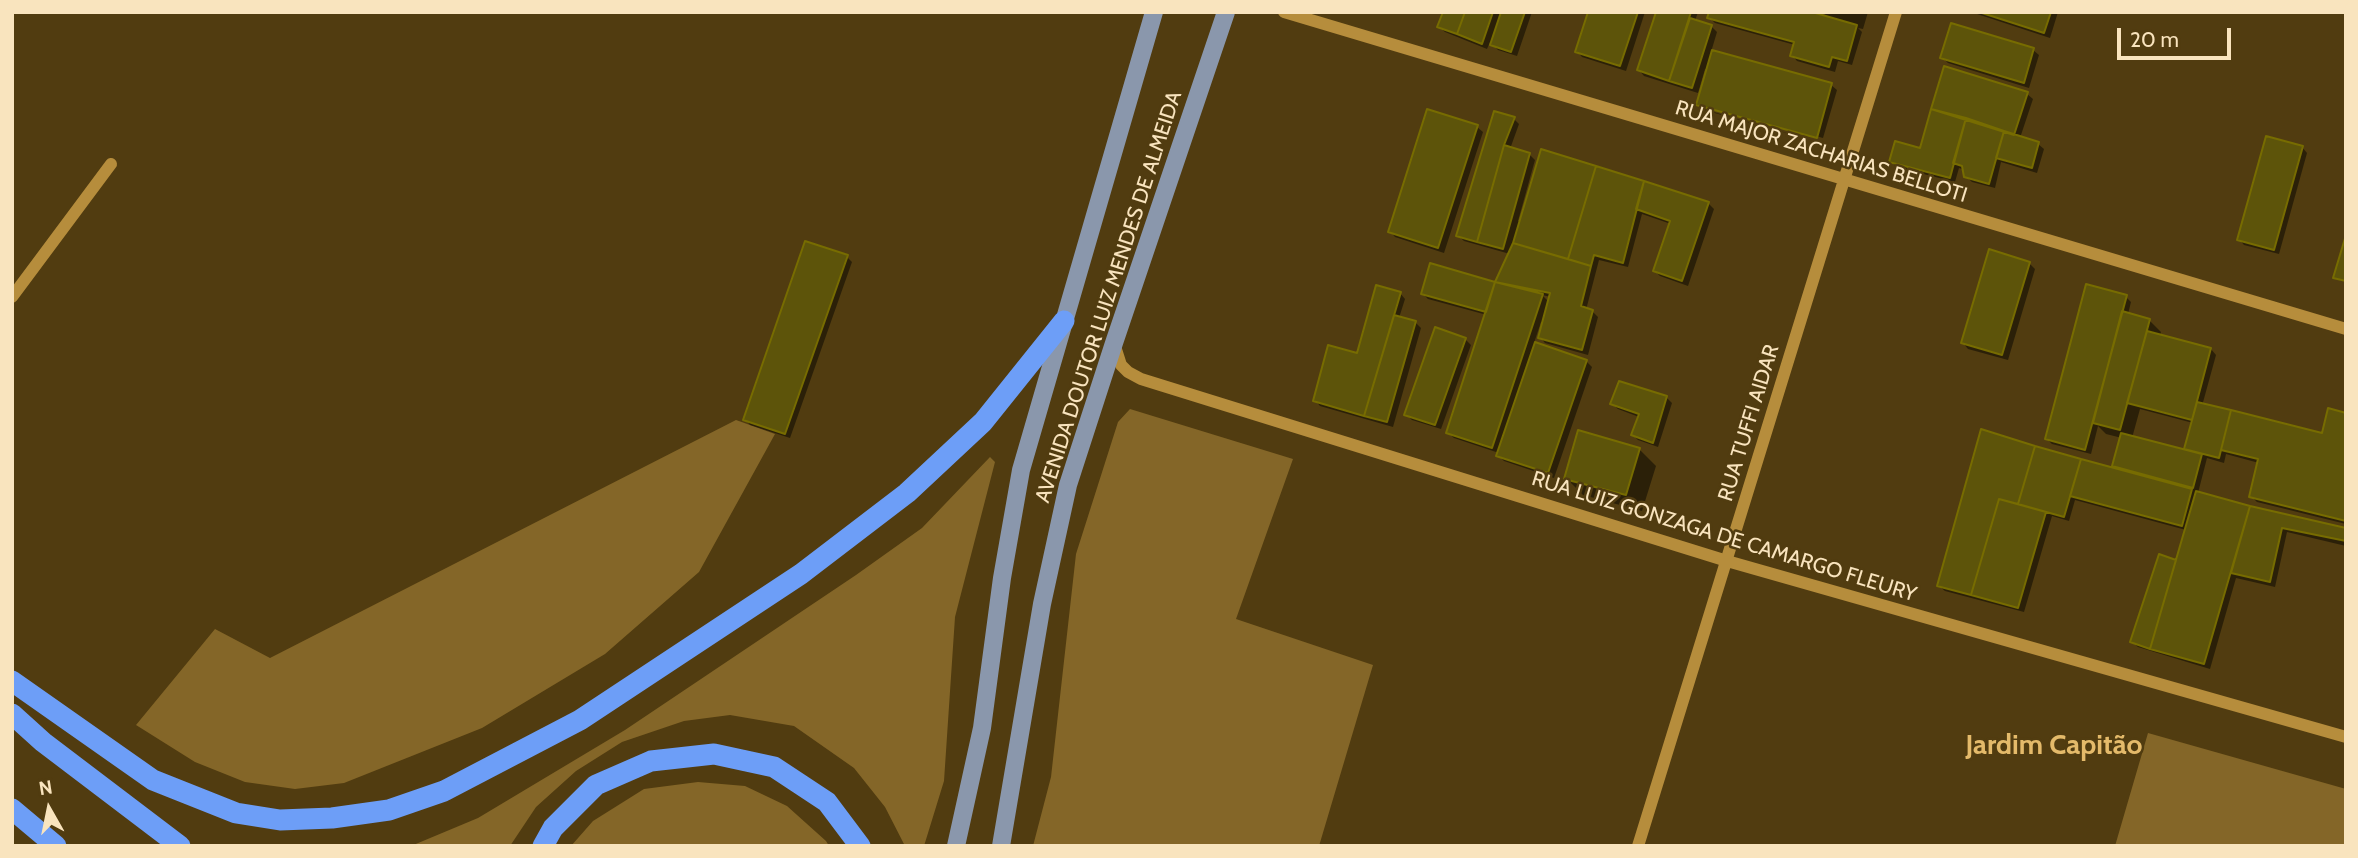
<!DOCTYPE html>
<html>
<head>
<meta charset="utf-8">
<style>
  body { margin:0 }
  #map { position:relative; width:2358px; height:858px; overflow:hidden; background:#513c10; font-family:Cabin,sans-serif }
  canvas { display:block }
  .frame { position:absolute; inset:0; border:14px solid #f9e4be; pointer-events:none }
  .north { position:absolute; left:14px; top:774px; width:70px; height:70px; -webkit-text-stroke:5px #513c10; paint-order:stroke; rotate:351deg; font-size:19px; font-weight:700; line-height:28px; text-align:center; color:#f9e4be }
  .north::after { content:''; display:block; margin:auto; width:24px; height:32px; background:#f9e4be; clip-path:polygon(50% 0,100% 100%,50% 72%,0 100%) }
  .scale { position:absolute; left:2117px; top:28px; width:114px; height:32px; box-sizing:border-box; border:4px solid #f9e4be; border-top:0; padding-left:9px; font-size:21px; line-height:24px; white-space:nowrap; color:#f9e4be; -webkit-text-stroke:5px #513c10; paint-order:stroke }
</style>
</head>
<body>
<div id="map">
<canvas width="2358" height="858"></canvas>
<div class="frame"></div>
<div class="north">N</div>
<div class="scale">20 m</div>
</div>
<script>
const ctx = document.querySelector('canvas').getContext('2d');
ctx.lineJoin = 'round';
function paint(path, color) { ctx.fillStyle = color; ctx.fill(path, 'evenodd'); }
const poly = rows => new Path2D(rows.map(r => 'M' + r).join(''));
function strokePath(path, color, width, dash) { ctx.strokeStyle = color; ctx.lineWidth = width; ctx.lineCap = dash ? 'butt' : 'round'; ctx.setLineDash(dash || []); ctx.stroke(path); }
function write(font, color, halo, rows, align = 'center') {
  ctx.font = font + ' Cabin,sans-serif'; ctx.lineWidth = 5; ctx.setLineDash([]); ctx.textBaseline = 'middle'; ctx.strokeStyle = halo; ctx.fillStyle = color; for (const [text, x, y, turn = 0] of rows) {
    ctx.save(); ctx.translate(x, y); ctx.rotate((+turn || 0) * Math.PI / 180); ctx.textAlign = isNaN(turn) ? turn : align; if (halo) ctx.strokeText(text, 0, 0); ctx.fillText(text, 0, 0); ctx.restore();
  }
}
paint(poly([
  [1130,409,1293,459,1236,619,1373,665,1319,846,1033,846,1051,777,1076,554,1118,422],
  [736,420,775,434,699,572,605,654,482,728,344,783,295,789,245,782,195,762,136,725,215,629,270,658],
  [990,457,995,462,955,617,944,781,924,846,905,846,885,807,854,768,794,726,730,715,684,721,622,742,576,771,536,807,510,846,411,846,478,818,625,730,856,575,922,528],
  [2148,733,2346,789,2346,846,2115,846],
  [698,782,745,786,787,806,826,841,829,846,571,846,593,821,644,789]
]), '#846628');
paint(poly([
  [1444,12,1532,12,1517,56,1498,50,1490,42,1487,49,1445,32,1439,27],
  [1590,12,1645,12,1626,71,1582,57,1577,51],
  [1658,12,1698,12,1695,21,1711,26,1717,32,1711,52,1831,85,1837,90,1823,138,1703,105,1703,109,1822,143,1704,110,1698,105,1708,70,1705,69,1698,93,1644,76,1639,70],
  [1822,12,1868,12,1863,29,1858,28,1862,32,1852,65,1838,61,1835,72,1797,61,1792,55,1795,45,1715,23,1709,17,1829,19],
  [1971,12,2058,12,2050,38],
  [2033,50,2039,55,2029,88,1948,63,1942,57],
  [2027,94,2033,99,2020,138,2038,144,2044,149,2037,173,2001,162,1995,188,1972,182,1966,176,1965,170,1959,168,1955,182,1896,167,1891,161,1922,150],
  [1514,119,1519,124,1510,149,1529,154,1535,160,1518,221,1521,222,1542,151,1709,204,1714,209,1688,286,1660,276,1655,271,1671,224,1642,214,1628,267,1599,260,1586,310,1592,311,1598,317,1588,355,1545,343,1540,337,1544,322,1541,322,1534,343,1586,361,1592,367,1554,478,1504,461,1498,455,1499,453,1454,438,1448,433,1487,315,1428,299,1423,294,1496,284,1510,254,1464,241,1458,235],
  [1542,295,1551,297,1549,302],
  [1477,127,1483,132,1444,253,1395,237,1390,231],
  [2302,147,2307,153,2279,254,2244,245,2239,239],
  [847,257,852,262,790,438,750,425,745,419],
  [2029,263,2035,269,2008,360,1968,349,1963,343],
  [1400,293,1405,299,1399,318,1416,323,1421,328,1393,427,1320,406,1315,400,1358,355],
  [2126,297,2131,302,2128,314,2149,320,2161,332,2160,336,2211,349,2216,355,2202,406,2323,435,2346,415,2346,524,2257,502,2251,496,2259,463,2226,454,2224,463,2207,458,2198,493,2250,508,2346,530,2346,546,2287,532,2275,587,2236,578,2210,669,2138,647,2132,642,2177,562,2186,530,2075,500,2069,521,2052,516,2024,612,1945,591,1939,586,1982,431,2113,469,2122,438,2106,434,2098,426,2091,454,2052,444,2047,439],
  [2140,409,2193,423,2186,452,2132,438],
  [1465,339,1471,345,1441,429,1412,420,1406,414],
  [1666,397,1672,403,1658,447,1638,440,1633,435,1639,417,1618,409,1612,404],
  [1639,449,1656,466,1642,511,1583,495,1566,478]
]), '#0007');
const building = poly([
  [1443,12,1465,12,1457,34,1437,27,1443,12],
  [1465,12,1493,12,1482,44,1457,34,1465,12],
  [1501,12,1525,12,1511,52,1490,45,1501,12],
  [1588,12,1638,12,1620,66,1575,52,1588,12],
  [1656,12,1691,12,1669,81,1637,70,1656,12],
  [1709,12,1812,12,1857,25,1847,61,1832,57,1829,67,1790,56,1794,42,1707,18,1709,12],
  [1979,12,2051,12,2044,33,1979,12],
  [1690,18,1712,25,1692,88,1669,81,1690,18],
  [1951,23,2034,48,2024,83,1940,58,1951,23],
  [1712,50,1832,83,1817,138,1696,105,1712,50],
  [1944,66,2028,92,2014,135,1931,109,1944,66],
  [1427,109,1478,125,1438,248,1388,232,1427,109],
  [1931,109,1966,118,1950,178,1889,162,1895,141,1920,148,1931,109],
  [1494,111,1515,117,1504,145,1477,242,1456,236,1494,111],
  [1966,118,2004,131,1989,184,1964,177,1962,166,1953,163,1966,118],
  [2004,131,2039,142,2032,168,1996,158,2004,131],
  [2266,136,2303,146,2274,250,2237,240,2266,136],
  [1504,145,1530,153,1503,249,1477,242,1504,145],
  [1541,149,1596,166,1568,259,1513,243,1541,149],
  [1596,166,1644,181,1623,263,1594,255,1591,266,1568,259,1596,166],
  [1644,181,1709,202,1682,281,1653,271,1670,221,1636,209,1644,181],
  [2346,235,2346,281,2333,278,2346,235],
  [805,241,848,255,785,434,743,420,805,241],
  [1513,243,1591,266,1581,306,1593,310,1582,350,1538,338,1550,293,1495,282,1513,243],
  [1989,249,2030,262,2002,355,1961,343,1989,249],
  [1430,263,1495,282,1486,312,1421,294,1430,263],
  [1495,282,1543,294,1492,448,1446,433,1495,282],
  [2086,284,2127,295,2085,450,2045,439,2086,284],
  [1376,285,1401,292,1364,416,1313,401,1328,345,1357,353,1376,285],
  [2122,311,2150,319,2120,430,2093,423,2122,311],
  [1394,315,1416,321,1387,422,1364,416,1394,315],
  [1435,327,1466,338,1435,425,1404,415,1435,327],
  [2147,331,2211,348,2192,420,2127,403,2147,331],
  [1535,342,1587,360,1548,473,1496,456,1535,342],
  [1619,381,1667,396,1653,443,1631,435,1639,414,1610,404,1619,381],
  [2197,402,2231,410,2219,458,2184,449,2197,402],
  [2328,408,2346,413,2346,521,2249,497,2258,459,2221,450,2231,410,2322,433,2328,408],
  [1981,429,2035,446,2018,504,1999,499,1971,595,1937,586,1981,429],
  [1578,430,1640,448,1626,495,1564,479,1578,430],
  [2121,433,2202,454,2193,488,2112,466,2121,433],
  [2035,446,2081,459,2064,517,2018,504,2035,446],
  [2081,459,2192,489,2182,526,2070,496,2081,459],
  [2196,491,2250,506,2204,664,2150,649,2196,491],
  [1999,499,2046,512,2018,608,1971,595,1999,499],
  [2250,506,2346,528,2346,541,2282,528,2270,582,2231,573,2250,506],
  [2159,554,2176,560,2150,649,2130,642,2159,554]
]);
paint(building, '#5d540a');
strokePath(building, '#776c01', 2);
strokePath(poly([
  [1284,12,2346,329],
  [12,297,111,164],
  [1114,343,1121,365,1128,372,1141,379,1727,561,2346,737],
  [1638,846,1896,12]
]), '#b68d3c', 12);
strokePath(poly([
  [956,846,982,728,1002,578,1021,470,1154,12],
  [1001,846,1042,604,1068,485,1114,343,1226,12]
]), '#8a97ac', 18);
strokePath(poly([
  [12,681,153,780,236,813,280,820,332,818,389,810,444,791,580,720,801,574,907,493,983,422,1064,321],
  [12,714,43,742,180,846],
  [12,809,56,846],
  [543,846,553,828,596,785,651,761,714,754,774,767,827,802,860,846]
]), '#6d9ef7', 21);
write('21px', '#f9e4be', '#513c10', [
  ["RUA MAJOR ZACHARIAS BELLOTI",1821,152,17],
  ["AVENIDA DOUTOR LUIZ MENDES DE ALMEIDA",1109,297,-72],
  ["RUA TUFFI AIDAR",1749,423,-73],
  ["RUA LUIZ GONZAGA DE CAMARGO FLEURY",1724,537,17]
]);
write('bold 28px', '#e4ba6a', '#513c10', [
  ["Jardim Capitão",2054,746]
]);
</script>
</body>
</html>
